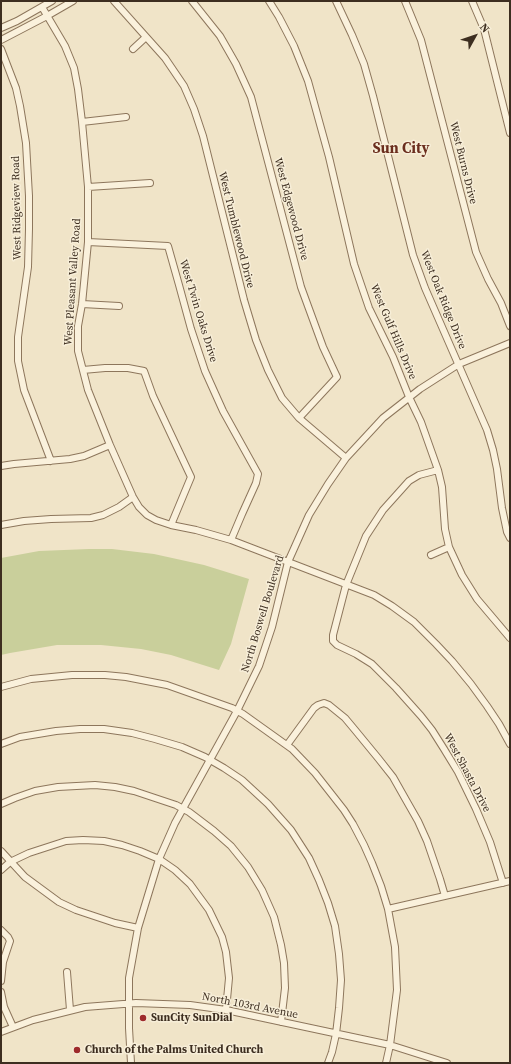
<!DOCTYPE html>
<html>
<head>
<meta charset="utf-8">
<style>
  body { margin:0 }
  #map { position:relative; width:511px; height:1064px; overflow:hidden; background:#f0e4c8; font-family:"Source Serif 4",serif }
  canvas { display:block }
  .frame { position:absolute; inset:0; border:2px solid #3d2e20; pointer-events:none }
  .north { position:absolute; left:455px; top:16px; width:40px; height:40px; -webkit-text-stroke:3px #f7eed8; paint-order:stroke; rotate:50deg; font-size:11px; font-weight:700; line-height:16px; text-align:center; color:#3d2e20 }
  .north::after { content:''; display:block; margin:auto; width:14px; height:18px; background:#3d2e20; clip-path:polygon(50% 0,100% 100%,50% 72%,0 100%) }
</style>
</head>
<body>
<div id="map">
<canvas width="511" height="1064"></canvas>
<div class="frame"></div>
<div class="north">N</div>
</div>
<script>
const ctx = document.querySelector('canvas').getContext('2d');
ctx.lineJoin = 'round';
function paint(path, color) { ctx.fillStyle = color; ctx.fill(path, 'evenodd'); }
const poly = rows => new Path2D(rows.map(r => 'M' + r).join(''));
function strokePath(path, color, width, dash) { ctx.strokeStyle = color; ctx.lineWidth = width; ctx.lineCap = dash ? 'butt' : 'round'; ctx.setLineDash(dash || []); ctx.stroke(path); }
function write(font, color, halo, rows, align = 'center') {
  ctx.font = font + ' "Source Serif 4",serif'; ctx.lineWidth = 3; ctx.setLineDash([]); ctx.textBaseline = 'middle'; ctx.strokeStyle = halo; ctx.fillStyle = color; for (const [text, x, y, turn = 0] of rows) {
    ctx.save(); ctx.translate(x, y); ctx.rotate((+turn || 0) * Math.PI / 180); ctx.textAlign = isNaN(turn) ? turn : align; if (halo) ctx.strokeText(text, 0, 0); ctx.fillText(text, 0, 0); ctx.restore();
  }
}
paint(poly([
  [89,549,112,549,154,554,204,565,249,579,231,644,219,670,171,655,141,649,101,645,57,645,10,653,1,655,1,558,39,551]
]), '#c9cf9b');
const minor = poly([
  [114,1,165,58,184,86,194,109,203,136,244,300,256,340,268,370,282,398,299,418,346,458],
  [192,1,220,36,236,64,251,97,301,287,323,347,337,377,299,418],
  [269,1,279,17,294,46,308,81,329,157,354,264,369,308,393,357,409,397,421,422,438,470,442,487,445,529,449,547,462,575,477,599,510,638],
  [336,1,352,35,364,64,373,96,413,255,425,288,487,430,493,450,497,469,502,508,507,532,510,538],
  [405,1,421,40,476,252,488,279,501,303,510,326],
  [472,1,484,29,510,133],
  [42,7,65,46,74,68,78,89,82,122,88,187,88,242,82,304,78,326,78,351,88,390,110,445,133,497,139,507,147,515,156,520,171,525,196,530,231,540,374,595,392,606,414,622,436,644,452,661,471,684,487,706,499,724,510,744],
  [1,28,17,21,52,1],
  [1,40,47,16,73,1],
  [1,49,16,88,20,106,26,143,29,196,29,229,28,267,18,337,18,361,24,390,51,461],
  [133,49,146,37],
  [82,122,126,117],
  [88,187,150,183],
  [88,242,168,246,179,285,191,329,205,371,223,411,258,474,256,483,242,514,231,540],
  [82,304,119,306],
  [83,370,105,368,128,368,144,371,153,396,191,477,171,525],
  [1,466,14,464,70,459,84,456,110,445],
  [438,470,419,475,409,481,383,510,366,536,346,585,333,635,333,641,337,645,356,654,372,664,396,688,421,716,432,730,444,749,458,772,476,809,490,842,503,883],
  [1,525,24,521,51,519,91,518,103,515,119,507,133,497],
  [431,555,449,547],
  [1,687,31,679,72,675,105,675,126,677,167,685,232,708,243,714,292,749,315,773,344,810,353,824,364,845,372,863,381,886,388,909,395,947,397,990,390,1045,386,1063],
  [1,744,20,737,56,731,80,729,104,729,132,733,155,739,182,747,205,757,224,768,242,780,268,804,291,830,309,858,319,880,328,903,335,926,339,954,341,980,339,1008,336,1034,332,1052,328,1063],
  [287,745,314,708,318,705,324,703,329,705,345,718,355,730,378,758,393,777,406,800,418,821,427,841,440,879,445,896],
  [1,804,15,798,35,791,58,787,95,785,115,787,134,791,176,805,189,812,214,831,231,846,248,867,262,890,274,917,281,945,284,963,285,988,281,1022],
  [1,851,25,877,59,902,76,910,115,923,138,928],
  [1,870,10,862,29,853,66,841,83,840,104,841,122,845,140,851,159,859,175,870,190,884,209,910,222,937,226,952,229,978,226,1010],
  [388,909,510,881],
  [1,930,8,937,10,941,3,962,1,981],
  [67,972,70,1010],
  [1,992,4,1007,13,1027],
  [1,1032,33,1020,85,1007,136,1003,190,1005,226,1010,390,1045,447,1063],
  [131,1063,129,1028,129,978,138,928,159,859,175,823,237,711,259,666,272,627,288,562,309,515,328,484,346,458,383,418,420,389,459,364,510,343]
]);
strokePath(minor, '#8d765c', 8);
strokePath(minor, '#faf1dc', 6);
for (const [x, y, r, color] of [
  [143,1018,4,"#9e2a2b"],
  [77,1050,4,"#9e2a2b"]
]) { const dot = new Path2D(); dot.arc(x, y, r, 0, 2 * Math.PI); ctx.fillStyle = color; ctx.fill(dot); strokePath(dot, '#f7eed8', 1.5); }
write('11px', '#3d2e20', '#f7eed8', [
  ["West Burns Drive",463,163,76],
  ["West Ridgeview Road",17,208,-91],
  ["West Edgewood Drive",291,209,75],
  ["West Tumblewood Drive",236,230,76],
  ["West Pleasant Valley Road",73,282,-86],
  ["West Oak Ridge Drive",443,300,68],
  ["West Twin Oaks Drive",198,311,73],
  ["West Gulf Hills Drive",393,332,67],
  ["North Boswell Boulevard",263,614,-73],
  ["West Shasta Drive",467,773,62],
  ["North 103rd Avenue",250,1006,11]
]);
write('bold 11px', '#3d2e20', '#f7eed8', [
  ["SunCity SunDial",151,1018],
  ["Church of the Palms United Church",85,1050]
], 'left');
write('bold 15px', '#6b2e1e', '#f7eed8', [
  ["Sun City",401,149]
]);
</script>
</body>
</html>
